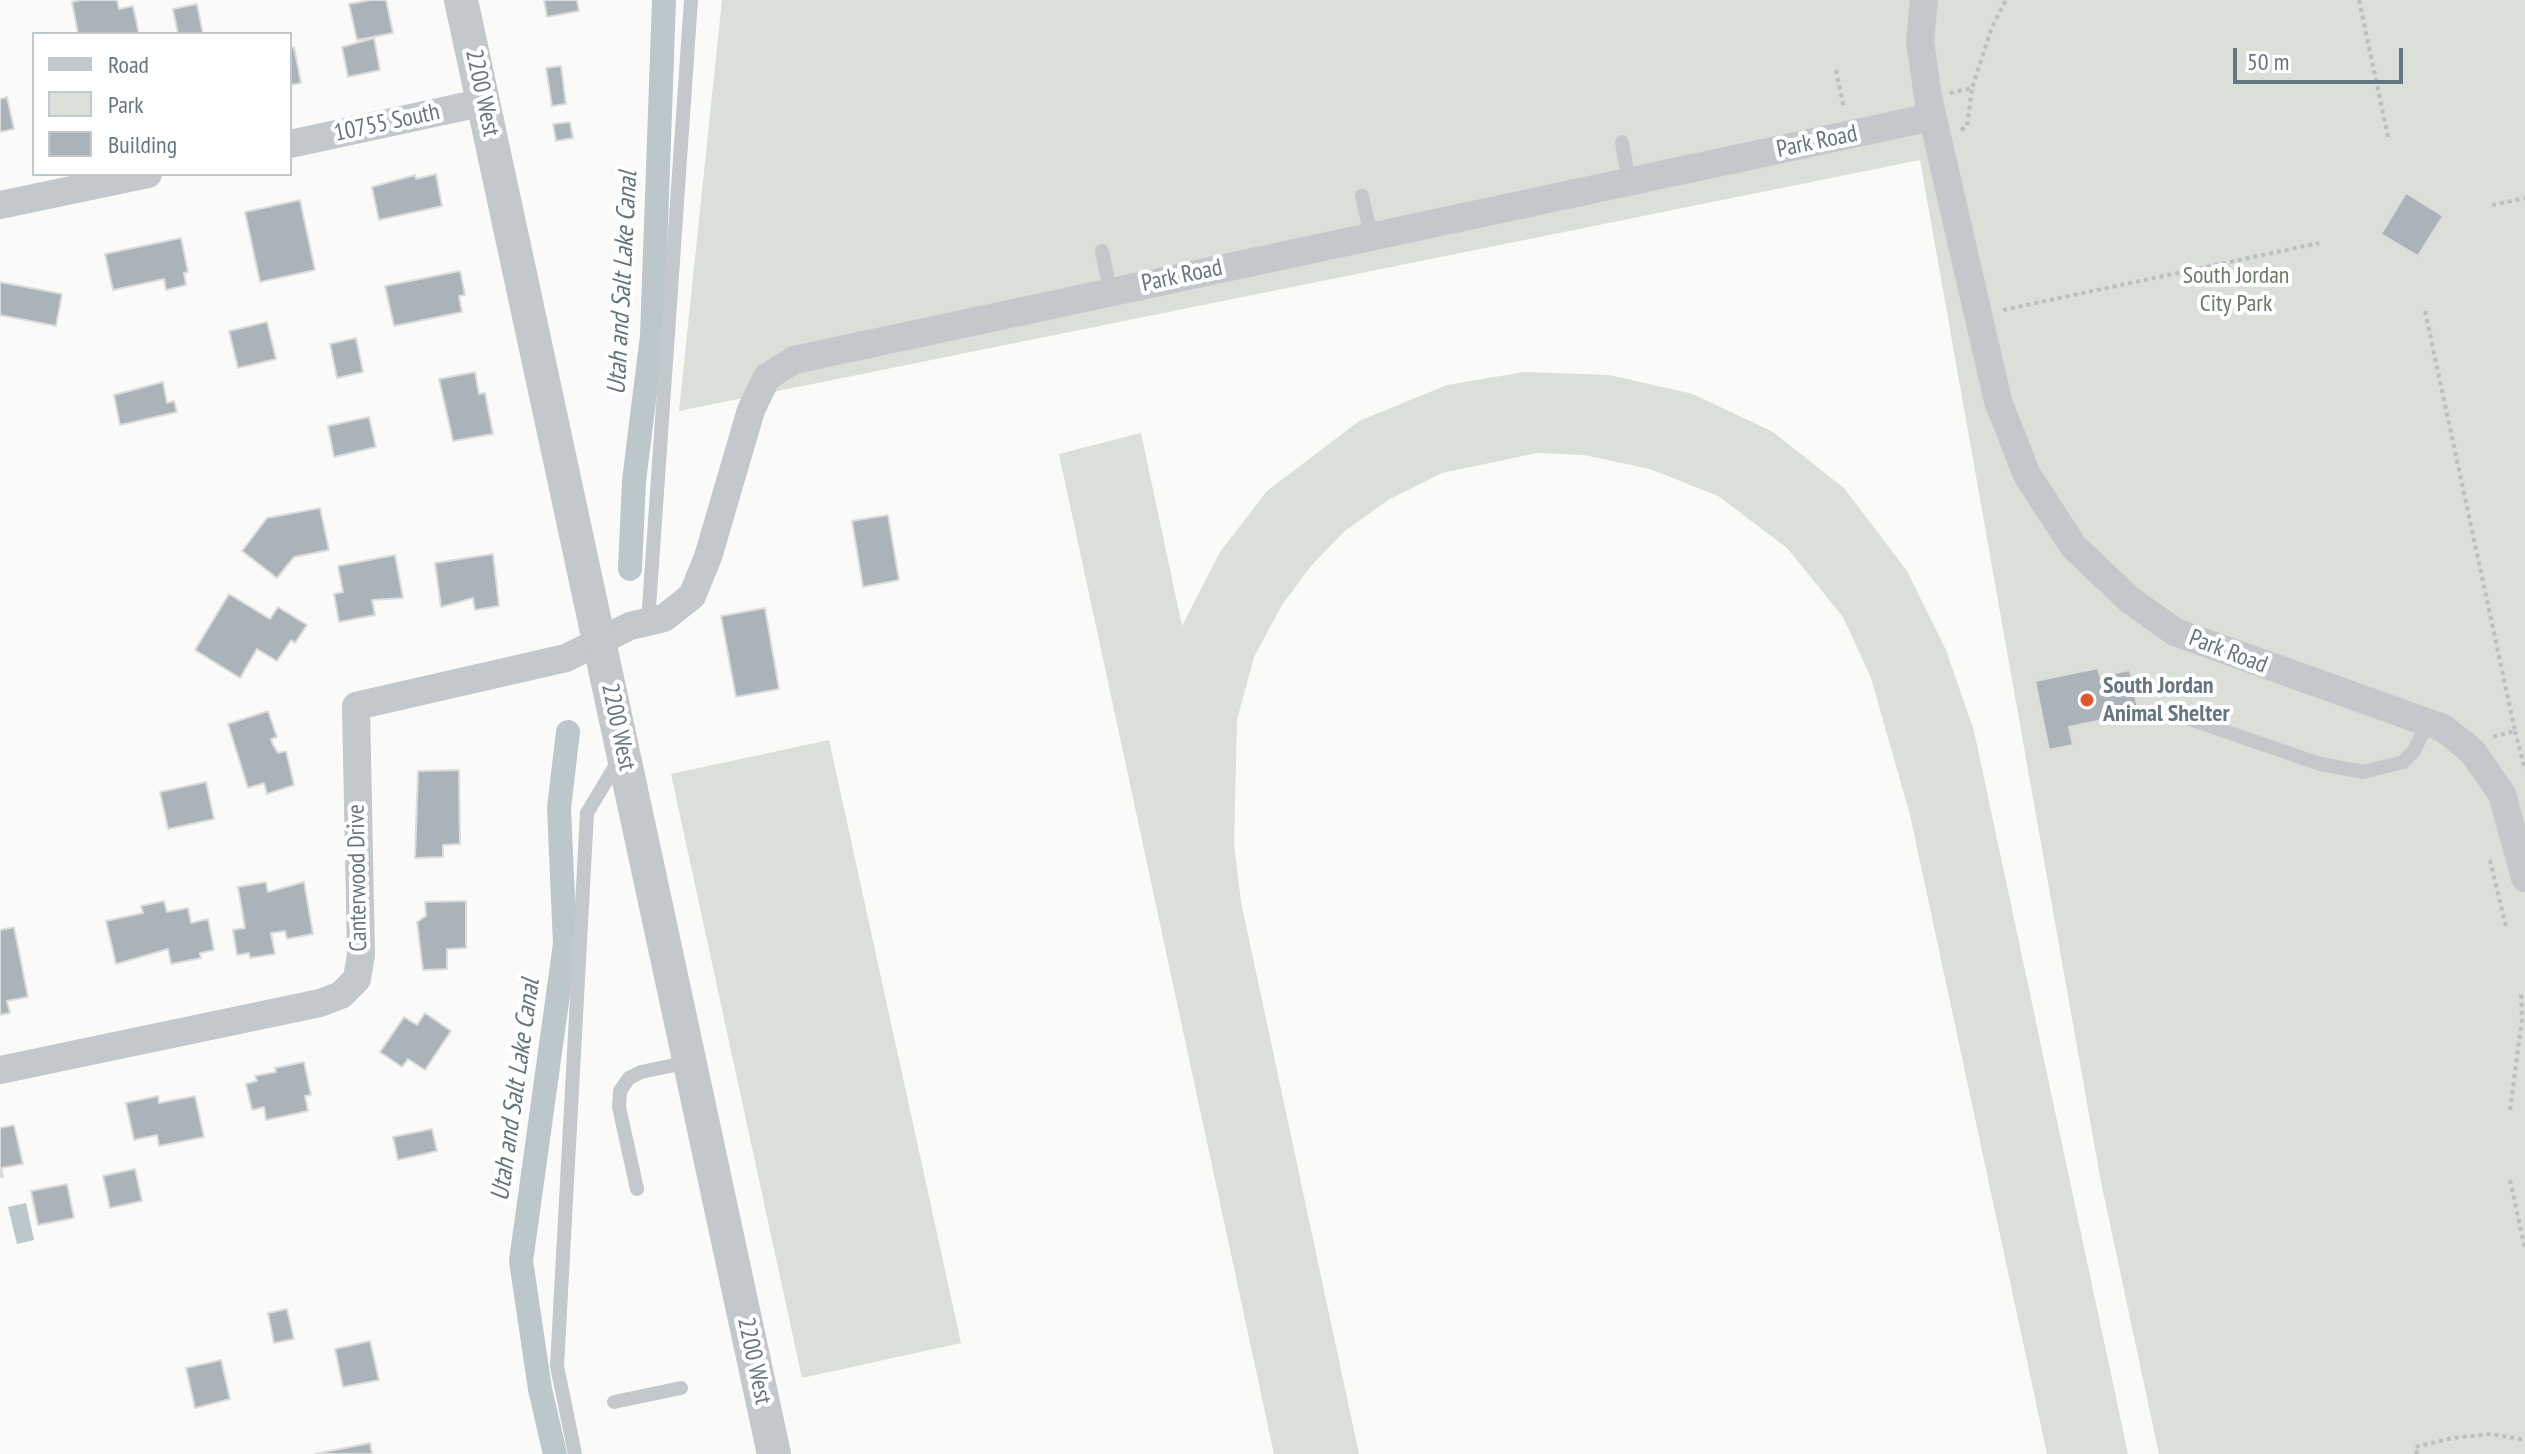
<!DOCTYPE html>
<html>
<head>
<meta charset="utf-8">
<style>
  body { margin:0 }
  #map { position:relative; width:2525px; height:1454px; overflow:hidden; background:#fafaf8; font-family:"PT Sans Narrow",sans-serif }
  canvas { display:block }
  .legend { position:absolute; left:32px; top:32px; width:260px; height:144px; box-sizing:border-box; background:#fff; border:2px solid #c1c8cd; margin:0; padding:10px 14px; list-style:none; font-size:24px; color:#657683 }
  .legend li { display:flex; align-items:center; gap:16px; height:40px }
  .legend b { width:40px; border:2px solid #c1c8cd }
  .scale { position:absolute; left:2233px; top:48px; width:170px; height:36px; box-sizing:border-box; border:4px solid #657683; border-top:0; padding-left:10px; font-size:24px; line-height:28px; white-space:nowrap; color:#657683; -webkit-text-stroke:6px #fff; paint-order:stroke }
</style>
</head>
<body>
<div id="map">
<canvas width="2525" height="1454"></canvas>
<ul class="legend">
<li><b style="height:10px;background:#c3c8cc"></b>Road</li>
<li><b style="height:22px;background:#dadfd7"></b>Park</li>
<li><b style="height:22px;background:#aab3b9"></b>Building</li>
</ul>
<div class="scale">50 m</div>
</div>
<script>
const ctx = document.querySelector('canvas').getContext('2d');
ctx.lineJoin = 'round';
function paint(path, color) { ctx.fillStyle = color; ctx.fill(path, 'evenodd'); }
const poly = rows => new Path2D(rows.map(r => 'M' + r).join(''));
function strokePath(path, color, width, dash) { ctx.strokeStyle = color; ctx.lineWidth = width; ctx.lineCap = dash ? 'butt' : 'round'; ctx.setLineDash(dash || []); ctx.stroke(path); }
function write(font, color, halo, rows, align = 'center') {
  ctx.font = font + ' "PT Sans Narrow",sans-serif'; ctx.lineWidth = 8; ctx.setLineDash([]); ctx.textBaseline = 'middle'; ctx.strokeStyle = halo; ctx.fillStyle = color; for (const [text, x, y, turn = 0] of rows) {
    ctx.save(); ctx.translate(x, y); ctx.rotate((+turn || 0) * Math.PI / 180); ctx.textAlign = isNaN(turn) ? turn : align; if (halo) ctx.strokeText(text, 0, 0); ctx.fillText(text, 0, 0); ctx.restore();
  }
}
paint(poly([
  [722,0,2525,0,2525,1454,2159,1454,2101,1182,1920,160,679,411],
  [1524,372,1609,375,1693,394,1773,432,1844,488,1907,571,1946,650,1974,731,2128,1454,2047,1454,1910,815,1871,678,1843,617,1787,548,1718,496,1650,469,1584,455,1537,453,1442,473,1388,500,1345,531,1311,566,1282,605,1254,657,1237,720,1234,844,1241,902,1359,1454,1274,1454,1059,454,1141,433,1182,626,1220,552,1267,491,1359,421,1447,385],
  [829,740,961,1343,802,1378,671,774]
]), '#dadfd7');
paint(poly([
  [26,1203,34,1240,17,1244,8,1207]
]), '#bbc7cb');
strokePath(poly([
  [630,569,634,481,652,336,664,0],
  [555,1454,540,1389,521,1261,565,944,559,808,568,732]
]), '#bbc7cb', 24);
const building = poly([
  [81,0,117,0,119,9,133,6,139,34,78,34,72,2,81,0],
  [371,0,386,0,393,33,357,40,349,4,371,0],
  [544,0,577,0,579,11,547,17,544,0],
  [197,4,203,34,178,34,173,9,197,4],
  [374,38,380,70,348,77,342,47,374,38],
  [294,47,301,83,290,85,290,48,294,47],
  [561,66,566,104,552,106,546,68,561,66],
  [7,97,14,129,0,132,0,99,7,97],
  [570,122,573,138,556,141,553,124,570,122],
  [436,174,442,206,379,220,372,187,415,175,416,179,436,174],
  [2406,193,2443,216,2418,256,2381,234,2406,193],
  [300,200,315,270,260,282,245,212,300,200],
  [181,238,188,272,184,273,186,285,166,290,164,279,113,290,105,254,181,238],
  [460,271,465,295,459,296,462,312,394,326,385,286,460,271],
  [0,282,62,294,56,326,0,315,0,282],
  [267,322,276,359,238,368,229,331,267,322],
  [356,338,363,372,337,378,330,344,356,338],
  [475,372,479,394,485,393,493,434,453,441,439,379,475,372],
  [163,382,167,403,174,401,177,412,120,425,114,395,163,382],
  [369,417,376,447,334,457,328,426,369,417],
  [320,508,329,550,294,557,277,578,242,551,267,518,320,508],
  [888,515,899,580,863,587,852,521,888,515],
  [493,554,499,606,475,610,473,598,441,607,435,563,493,554],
  [395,555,403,598,372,600,375,615,339,622,334,594,343,592,338,566,395,555],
  [229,594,270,619,278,607,307,625,295,643,291,640,277,661,257,649,240,678,195,650,229,594],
  [765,608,779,689,736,697,721,616,765,608],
  [2098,668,2100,676,2130,670,2140,719,2108,725,2107,719,2069,727,2073,745,2049,750,2035,681,2098,668],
  [268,711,277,737,271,739,273,745,278,753,286,751,294,785,267,794,264,783,248,788,228,724,268,711],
  [459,770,460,844,443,845,443,857,415,858,418,771,459,770],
  [206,782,214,819,168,829,160,792,206,782],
  [266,882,268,892,304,882,313,934,287,939,285,931,271,933,275,954,250,958,249,953,237,955,233,930,245,928,238,887,266,882],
  [164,901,167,912,188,908,191,923,208,919,214,950,200,953,201,958,171,964,168,949,116,964,106,921,143,913,141,906,164,901],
  [466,901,466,948,447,949,447,969,423,970,417,922,426,916,425,902,466,901],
  [14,927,28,997,7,1001,10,1013,0,1015,0,930,14,927],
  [425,1013,451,1031,425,1070,408,1059,402,1067,380,1052,404,1017,417,1025,425,1013],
  [304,1062,311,1095,305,1096,308,1111,266,1120,264,1107,252,1110,246,1084,257,1081,255,1076,276,1072,275,1068,304,1062],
  [158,1096,159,1103,195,1096,204,1137,159,1146,157,1135,134,1140,126,1103,158,1096],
  [14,1125,23,1164,1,1168,3,1177,0,1177,0,1128,14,1125],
  [432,1129,437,1151,398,1160,393,1137,432,1129],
  [135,1169,142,1201,110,1208,103,1176,135,1169],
  [67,1184,74,1218,38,1225,31,1191,67,1184],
  [287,1309,294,1339,274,1343,268,1313,287,1309],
  [370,1341,379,1380,343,1387,335,1349,370,1341],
  [221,1360,230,1399,195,1408,186,1368,221,1360],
  [370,1443,372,1454,315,1454,370,1443]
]);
paint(building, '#aab3b9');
strokePath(building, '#dcdcda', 2);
strokePath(poly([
  [2359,0,2388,137],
  [1836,70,1844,109],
  [1950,93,1972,88,1992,27,2006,0],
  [1961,130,1967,126,1972,88],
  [2492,205,2525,198],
  [2003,310,2319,243],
  [2425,311,2515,731,2492,737],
  [2515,731,2525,770],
  [2490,860,2506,927],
  [2510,1110,2522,1019,2521,991],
  [2510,1180,2525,1249],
  [2417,1454,2415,1447,2453,1438,2491,1434,2525,1440]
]), '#bbbfc2', 4, [4, 4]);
strokePath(poly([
  [1622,142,1629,183],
  [1362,196,1371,236],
  [1102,251,1110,291],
  [648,622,691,0],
  [2175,714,2320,764,2363,772,2403,762,2414,751,2428,722],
  [637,1189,619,1107,620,1091,629,1078,641,1072,689,1062],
  [614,1402,681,1388],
  [575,1454,557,1366,587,813,620,758]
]), '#c3c8cc', 14);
strokePath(poly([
  [1924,0,1920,41,1928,97,1998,401,2027,475,2074,547,2130,600,2175,632,2443,728,2472,751,2502,794,2525,878],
  [290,144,485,102],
  [0,205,148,174],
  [0,1070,320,1003,341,995,357,979,361,954,356,706,566,658,630,626,664,618,692,596,708,557,751,410,767,377,794,360,1932,117]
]), '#c3c8cc', 28);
strokePath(poly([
  [461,0,774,1454]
]), '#c3c8cc', 34);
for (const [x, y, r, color] of [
  [2087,700,8,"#e4572e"]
]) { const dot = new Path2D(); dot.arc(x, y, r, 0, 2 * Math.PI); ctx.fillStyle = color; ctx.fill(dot); strokePath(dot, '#fff', 3); }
write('24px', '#657683', '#fff', [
  ["2200 West",482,93,78],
  ["10755 South",387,123,-12],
  ["Park Road",1817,142,-12],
  ["Park Road",1182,276,-12],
  ["Park Road",2228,652,21],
  ["2200 West",618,727,78],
  ["Canterwood Drive",358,878,-91],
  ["2200 West",754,1361,78]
]);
write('24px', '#687a64', '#fff', [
  ["South Jordan",2236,276],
  ["City Park",2236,304]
]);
write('bold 24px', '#657683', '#fff', [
  ["South Jordan",2103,686],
  ["Animal Shelter",2103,714]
], 'left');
write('italic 26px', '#60757c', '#fff', [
  ["Utah and Salt Lake Canal",623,283,-87],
  ["Utah and Salt Lake Canal",516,1090,-82]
]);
</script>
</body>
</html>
